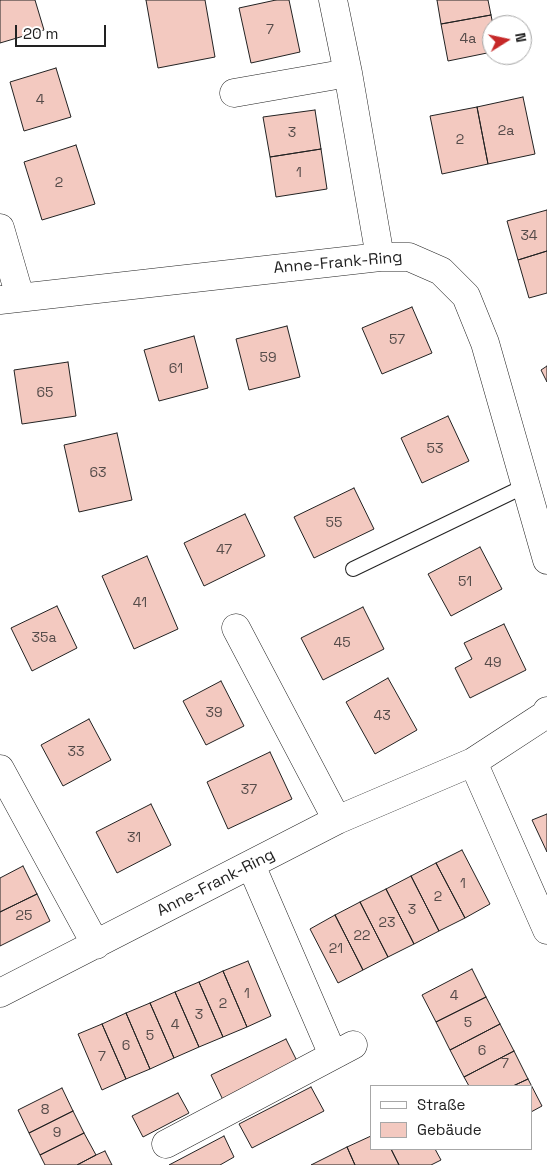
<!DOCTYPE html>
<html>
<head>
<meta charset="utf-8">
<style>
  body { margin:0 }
  #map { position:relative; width:547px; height:1165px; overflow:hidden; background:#fff; font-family:"Space Grotesk",sans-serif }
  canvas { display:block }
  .legend { position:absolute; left:370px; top:1085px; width:162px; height:65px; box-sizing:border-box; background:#fff; border:1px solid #a7a7a7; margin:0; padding:6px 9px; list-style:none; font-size:15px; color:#222 }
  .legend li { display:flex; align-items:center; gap:10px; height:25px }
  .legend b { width:25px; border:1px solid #a7a7a7 }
  .north { position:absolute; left:482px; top:15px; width:50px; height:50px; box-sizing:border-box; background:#fff; border:1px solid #a7a7a7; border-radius:50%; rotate:80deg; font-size:14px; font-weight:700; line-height:20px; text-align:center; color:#222 }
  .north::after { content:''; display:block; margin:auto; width:18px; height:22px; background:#c62828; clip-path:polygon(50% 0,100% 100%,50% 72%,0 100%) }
  .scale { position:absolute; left:15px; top:25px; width:91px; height:22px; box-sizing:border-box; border:2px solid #222; border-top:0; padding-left:6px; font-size:15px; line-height:18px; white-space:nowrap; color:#222; -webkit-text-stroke:4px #fff; paint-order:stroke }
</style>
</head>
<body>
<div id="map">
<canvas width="547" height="1165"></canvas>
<ul class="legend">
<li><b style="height:6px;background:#fff"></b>Straße</li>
<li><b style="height:14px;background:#f3c9c0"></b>Gebäude</li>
</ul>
<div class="north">N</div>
<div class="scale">20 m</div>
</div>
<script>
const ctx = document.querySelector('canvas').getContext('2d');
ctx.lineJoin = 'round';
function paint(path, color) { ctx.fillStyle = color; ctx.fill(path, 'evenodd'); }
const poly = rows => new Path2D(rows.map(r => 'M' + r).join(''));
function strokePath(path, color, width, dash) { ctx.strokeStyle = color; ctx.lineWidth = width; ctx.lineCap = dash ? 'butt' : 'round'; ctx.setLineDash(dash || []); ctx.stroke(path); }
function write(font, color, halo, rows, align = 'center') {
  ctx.font = font + ' "Space Grotesk",sans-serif'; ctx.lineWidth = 4; ctx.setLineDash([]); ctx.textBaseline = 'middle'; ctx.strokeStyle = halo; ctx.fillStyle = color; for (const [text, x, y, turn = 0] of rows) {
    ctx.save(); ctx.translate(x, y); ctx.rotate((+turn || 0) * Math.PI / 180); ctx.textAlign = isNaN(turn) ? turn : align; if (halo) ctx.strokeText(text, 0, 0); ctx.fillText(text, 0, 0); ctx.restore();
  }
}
const building = poly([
  [0,0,35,0,44,30,0,43,0,0],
  [146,0,205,0,215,57,158,68,146,0],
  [276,0,289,0,300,52,251,63,239,8,276,0],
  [437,0,488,0,491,15,441,24,437,0],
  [491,15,493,25,492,52,448,61,441,24,491,15],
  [56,68,71,117,24,131,10,82,56,68],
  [523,97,535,154,488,164,477,107,523,97],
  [477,107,488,164,442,174,430,116,477,107],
  [315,110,321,149,270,157,263,117,315,110],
  [76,145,95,204,42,220,24,162,76,145],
  [321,149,327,189,276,197,270,157,321,149],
  [547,210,547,251,518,260,507,221,547,210],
  [547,251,547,293,529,298,518,260,547,251],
  [412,307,432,353,382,374,362,328,412,307],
  [287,326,300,377,249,390,236,339,287,326],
  [194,336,208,388,159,401,144,350,194,336],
  [68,362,76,416,22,424,14,370,68,362],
  [547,366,547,382,541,370,547,366],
  [448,416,469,461,422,483,401,438,448,416],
  [117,433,132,500,79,512,64,445,117,433],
  [354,488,374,529,314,558,294,517,354,488],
  [245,514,265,556,204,586,184,543,245,514],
  [480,547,502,589,451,616,428,574,480,547],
  [147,556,178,629,134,649,102,576,147,556],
  [57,606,77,648,32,671,11,628,57,606],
  [363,607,384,649,323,680,301,638,363,607],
  [504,624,526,670,470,698,455,668,472,659,464,643,504,624],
  [388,678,417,730,375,754,346,702,388,678],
  [221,681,244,726,206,745,183,701,221,681],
  [89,719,111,760,63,786,41,745,89,719],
  [270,752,292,799,228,829,207,782,270,752],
  [151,804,171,845,117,873,96,832,151,804],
  [547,814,547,852,532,820,547,814],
  [462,850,490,904,465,918,436,863,462,850],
  [436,863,465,918,439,931,411,876,436,863],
  [23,866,37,894,0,912,0,878,23,866],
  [411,876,439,931,414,944,386,889,411,876],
  [386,889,414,944,388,957,360,902,386,889],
  [37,894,50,921,0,946,0,912,37,894],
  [360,902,388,957,363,970,335,915,360,902],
  [335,915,363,970,338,983,310,929,335,915],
  [248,961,271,1016,247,1027,223,971,248,961],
  [472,969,486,997,436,1022,422,995,472,969],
  [223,971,247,1027,223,1037,199,982,223,971],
  [199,982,223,1037,199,1047,175,992,199,982],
  [175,992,199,1047,174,1058,150,1003,175,992],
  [486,997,500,1024,450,1050,436,1022,486,997],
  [150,1003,174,1058,150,1069,126,1013,150,1003],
  [126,1013,150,1069,126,1079,102,1024,126,1013],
  [102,1024,126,1079,102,1090,78,1034,102,1024],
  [500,1024,514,1051,464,1077,450,1050,500,1024],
  [286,1039,298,1063,223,1100,211,1075,286,1039],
  [514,1051,528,1079,513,1086,469,1086,464,1077,514,1051],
  [528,1079,542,1106,531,1112,531,1086,513,1086,528,1079],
  [311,1087,324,1111,252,1148,239,1124,311,1087],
  [62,1088,73,1111,29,1133,18,1110,62,1088],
  [178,1093,189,1113,143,1137,132,1116,178,1093],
  [73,1111,84,1133,40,1155,29,1133,73,1111],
  [84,1133,96,1155,77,1165,45,1165,40,1155,84,1133],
  [224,1136,234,1157,220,1165,169,1165,224,1136],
  [371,1136,371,1149,391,1149,399,1165,355,1165,347,1147,371,1136],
  [347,1147,355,1165,311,1165,347,1147],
  [391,1149,435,1149,441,1160,431,1165,399,1165,391,1149],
  [105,1151,112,1165,77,1165,96,1155,105,1151]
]);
paint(building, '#f3c9c0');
strokePath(building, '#222', 1);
const service = poly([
  [353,569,525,486]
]);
const minor = poly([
  [333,0,348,73,380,257],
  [234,93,348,73],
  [0,228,20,297],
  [0,300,380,257,409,257,441,271,466,296,485,343,547,560],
  [236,628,337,820],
  [473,762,547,930],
  [0,769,96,945],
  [251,865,333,1055],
  [0,993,337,820,473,762,545,715,547,711],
  [166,1144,353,1045]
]);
strokePath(service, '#222', 16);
strokePath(minor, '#222', 29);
strokePath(service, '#fff', 14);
strokePath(minor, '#fff', 28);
write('14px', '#564c4a', null, [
  ["7",270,30],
  ["4a",468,39],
  ["4",40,100],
  ["2a",506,131],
  ["3",292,133],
  ["2",460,140],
  ["1",299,173],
  ["2",59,183],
  ["34",529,236],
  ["57",397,340],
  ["59",268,358],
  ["61",176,369],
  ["65",45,393],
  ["53",435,449],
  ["63",98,473],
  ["55",334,523],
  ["47",224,550],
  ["51",465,582],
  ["41",140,603],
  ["35a",44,638],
  ["45",342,643],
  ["49",493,663],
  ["39",214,713],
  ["43",382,716],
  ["33",76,752],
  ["37",249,790],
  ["31",134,838],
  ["1",463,884],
  ["2",438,897],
  ["3",412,910],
  ["25",24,916],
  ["23",387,923],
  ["22",362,936],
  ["21",336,949],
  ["1",247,994],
  ["4",454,996],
  ["2",223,1004],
  ["3",199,1015],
  ["5",468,1023],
  ["4",175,1025],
  ["5",150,1036],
  ["6",126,1046],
  ["6",482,1051],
  ["7",102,1057],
  ["7",505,1064],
  ["8",45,1110],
  ["9",57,1133]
]);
write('16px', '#222', '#fff', [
  ["Anne-Frank-Ring",338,263,-5],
  ["Anne-Frank-Ring",216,883,-27]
]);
</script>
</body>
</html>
